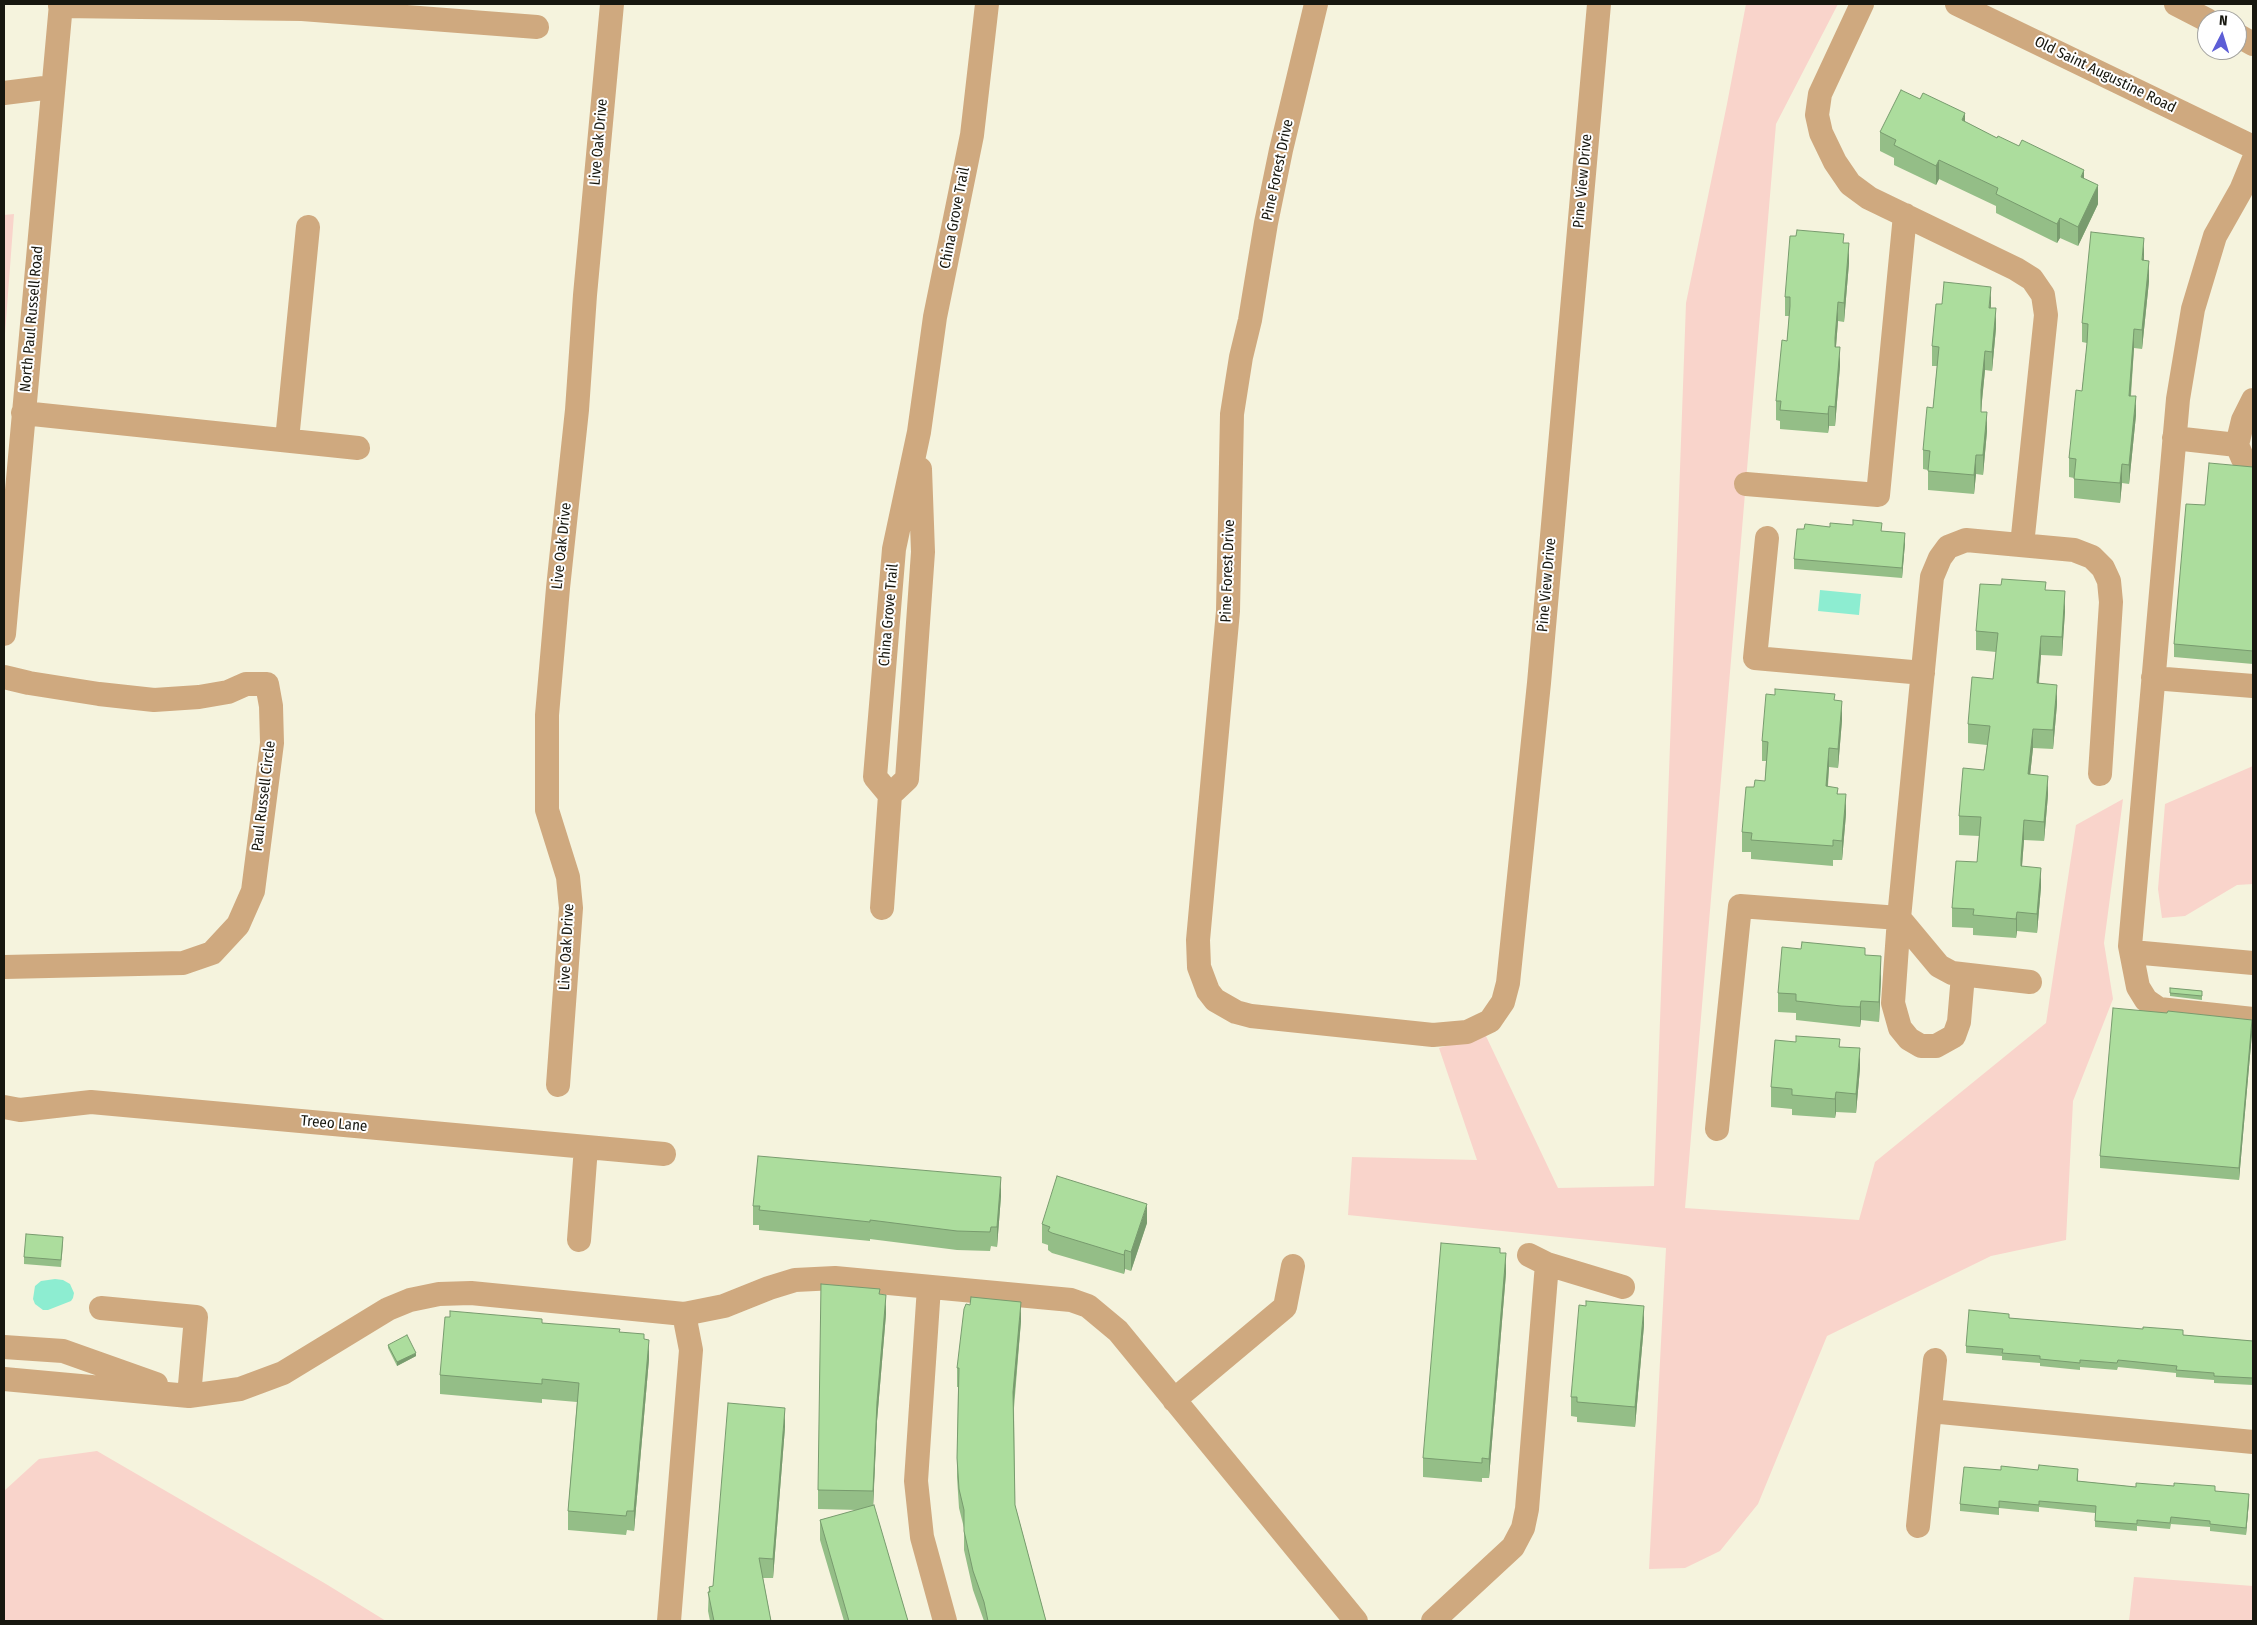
<!DOCTYPE html>
<html>
<head>
<meta charset="utf-8">
<style>
  body { margin:0 }
  #map { position:relative; width:2257px; height:1625px; overflow:hidden; background:#f5f3dd; font-family:"Fira Sans Condensed",sans-serif }
  canvas { display:block }
  .frame { position:absolute; inset:0; border:5px solid #17170f; pointer-events:none }
  .north { position:absolute; left:2197px; top:10px; width:50px; height:50px; box-sizing:border-box; background:#fff; border:1px solid #a2a29f; border-radius:50%; rotate:5deg; font-size:14px; font-weight:700; line-height:20px; text-align:center; color:#17170f }
  .north::after { content:''; display:block; margin:auto; width:18px; height:22px; background:#5d5ed6; clip-path:polygon(50% 0,100% 100%,50% 72%,0 100%) }
</style>
</head>
<body>
<div id="map">
<canvas width="2257" height="1625"></canvas>
<div class="frame"></div>
<div class="north">N</div>
</div>
<script>
const ctx = document.querySelector('canvas').getContext('2d');
ctx.lineJoin = 'round';
function paint(path, color) { ctx.fillStyle = color; ctx.fill(path, 'evenodd'); }
const poly = rows => new Path2D(rows.map(r => 'M' + r).join(''));
function strokePath(path, color, width, dash) { ctx.strokeStyle = color; ctx.lineWidth = width; ctx.lineCap = dash ? 'butt' : 'round'; ctx.setLineDash(dash || []); ctx.stroke(path); }
function write(font, color, halo, rows, align = 'center') {
  ctx.font = font + ' "Fira Sans Condensed",sans-serif'; ctx.lineWidth = 4; ctx.setLineDash([]); ctx.textBaseline = 'middle'; ctx.strokeStyle = halo; ctx.fillStyle = color; for (const [text, x, y, turn = 0] of rows) {
    ctx.save(); ctx.translate(x, y); ctx.rotate((+turn || 0) * Math.PI / 180); ctx.textAlign = isNaN(turn) ? turn : align; if (halo) ctx.strokeText(text, 0, 0); ctx.fillText(text, 0, 0); ctx.restore();
  }
}
paint(poly([
  [1746,4,1838,4,1776,124,1685,1208,1859,1220,1875,1162,2046,1023,2076,825,2123,799,2104,943,2113,999,2073,1101,2066,1240,1991,1256,1827,1336,1758,1504,1720,1551,1685,1568,1649,1569,1666,1248,1348,1215,1352,1157,1477,1160,1439,1048,1485,1034,1558,1188,1654,1186,1686,303,1727,104],
  [14,214,4,347,4,215],
  [2253,766,2253,884,2237,885,2185,916,2162,918,2158,889,2165,804],
  [97,1451,326,1584,386,1621,4,1621,4,1491,39,1459],
  [2134,1577,2253,1586,2253,1621,2129,1621]
]), '#f9d4cb');
paint(poly([
  [1820,590,1861,594,1859,615,1818,611],
  [55,1279,63,1280,70,1284,74,1293,73,1298,71,1301,48,1310,43,1310,35,1304,33,1299,35,1286,41,1281]
]), '#8dedd1');
strokePath(poly([
  [1316,4,1281,150,1266,223,1250,320,1241,357,1232,414,1228,611,1198,940,1199,967,1208,991,1215,1000,1236,1012,1251,1016,1433,1035,1467,1032,1490,1021,1503,1002,1508,983,1539,683,1599,4],
  [1862,4,1820,94,1817,115,1821,133,1835,162,1850,184,1869,198,2016,269,2032,279,2043,295,2046,315,2022,545],
  [1957,4,2253,147],
  [2176,4,2207,20],
  [60,6,302,9,304,4],
  [302,9,537,27],
  [2237,35,2253,44],
  [4,93,52,87],
  [2253,161,2241,190,2215,236,2193,309,2178,399,2130,946,2138,987,2146,1000,2159,1009,2253,1019],
  [2253,400,2243,420,2237,445,2243,459,2253,466],
  [23,413,358,448],
  [2174,438,2237,445],
  [287,440,308,227],
  [1746,484,1878,495,1905,215],
  [1767,538,1755,658,1923,673],
  [4,634,61,4],
  [4,677,29,683,99,694,154,700,199,697,228,692,246,684,267,684,271,706,272,743,253,891,238,925,212,953,183,963,4,967],
  [2153,678,2253,686],
  [890,795,875,777,894,549,919,432,935,317,972,135,987,4],
  [882,908,890,795,907,779,923,552,920,469],
  [2132,952,2253,963],
  [1963,975,1959,1022,1954,1036,1936,1046,1921,1046,1909,1039,1900,1028,1893,1003,1899,918,1932,577,1940,558,1948,547,1966,540,2074,550,2092,557,2103,568,2109,581,2111,602,2100,774],
  [558,1085,571,908,568,877,547,810,547,715,558,588,577,410,585,295,612,4],
  [4,1107,20,1110,91,1102,664,1154],
  [1717,1129,1740,906,1899,918,1939,966,1952,973,2030,982],
  [579,1240,586,1147],
  [1529,1255,1547,1264,1623,1287],
  [929,1287,916,1481,922,1537,945,1621],
  [101,1308,196,1317,189,1396],
  [4,1347,63,1351,156,1384],
  [4,1379,189,1396,240,1389,283,1373,388,1309,410,1300,439,1294,471,1293,684,1314,724,1306,769,1288,795,1280,835,1278,1071,1300,1088,1306,1118,1331,1356,1621],
  [1174,1400,1285,1307,1293,1266],
  [1930,1411,2253,1442],
  [1918,1526,1935,1360],
  [669,1621,691,1350,684,1314],
  [1433,1621,1513,1547,1523,1528,1527,1509,1547,1264]
]), '#cfa97f', 24);
paint(poly([
  [1965,122,1997,138,2084,179,2098,204,2078,246,2060,238,2057,243,1996,213,1996,206,1939,179,1936,185,1894,165,1894,158,1880,151,1880,132],
  [1844,243,1849,263,1844,322,1838,321,1836,347,1840,366,1835,426,1829,426,1828,433,1780,429,1780,421,1776,420,1776,401,1787,341,1789,316,1785,316,1785,297],
  [2144,257,2144,261,2149,281,2142,349,2134,348,2131,396,2136,415,2129,484,2122,483,2120,503,2074,498,2074,478,2069,477,2069,458,2082,391,2087,343,2082,342,2082,323],
  [1991,308,1996,328,1992,371,1985,370,1981,412,1987,431,1983,475,1976,474,1974,494,1928,490,1928,470,1923,469,1923,450,1933,408,1937,366,1932,366,1932,346],
  [2253,467,2253,664,2174,657,2174,644,2205,505],
  [1882,531,1905,543,1902,578,1794,569,1794,559],
  [2046,590,2065,611,2062,656,2041,655,2039,683,2057,704,2053,749,2033,748,2030,775,2048,795,2044,841,2024,840,2022,866,2041,887,2037,933,2017,931,2016,938,1973,935,1973,928,1952,927,1952,908,1977,862,1979,836,1959,835,1959,816,1984,770,1987,745,1968,743,1968,724,1993,679,1996,652,1976,650,1976,631],
  [1835,700,1842,720,1838,768,1829,767,1828,786,1838,794,1846,814,1842,860,1833,860,1833,866,1751,859,1751,852,1742,852,1742,832,1754,787,1765,781,1766,761,1762,761,1762,741],
  [1865,955,1881,976,1879,1022,1861,1020,1860,1027,1841,1025,1796,1020,1796,1013,1778,1012,1778,993],
  [2170,988,2202,991,2202,1000,2170,996],
  [2252,1033,2239,1180,2100,1168,2100,1156],
  [1840,1047,1860,1068,1856,1113,1836,1112,1835,1118,1792,1115,1792,1109,1771,1107,1771,1087],
  [1001,1196,997,1247,991,1246,990,1251,957,1250,870,1239,870,1241,759,1230,759,1225,753,1225,753,1206],
  [1147,1223,1131,1271,1125,1269,1124,1274,1052,1253,1048,1250,1048,1245,1042,1243,1042,1224],
  [63,1244,61,1267,24,1264,24,1257],
  [1500,1253,1506,1273,1489,1478,1482,1478,1482,1482,1423,1477,1423,1458],
  [880,1294,886,1314,877,1421,873,1505,908,1621,844,1621,820,1540,820,1520,858,1510,818,1509,818,1490],
  [970,1305,1021,1321,1014,1408,1015,1505,1046,1621,984,1621,973,1590,964,1550,964,1528,959,1508,957,1477,958,1387,957,1387,957,1368],
  [2009,1318,2183,1335,2253,1341,2253,1385,2214,1383,2214,1380,2176,1377,2176,1373,2118,1367,2117,1370,2080,1367,2080,1370,2040,1366,2040,1363,2002,1360,2002,1356,1966,1353,1966,1346],
  [542,1323,620,1332,644,1339,649,1359,634,1531,627,1530,626,1535,568,1530,568,1511,577,1402,542,1399,542,1403,440,1394,440,1375],
  [1644,1325,1635,1427,1577,1422,1577,1417,1571,1416,1571,1397],
  [388,1345,416,1356,397,1366,388,1348],
  [785,1427,773,1578,763,1578,771,1621,710,1621,708,1611,709,1587,713,1586],
  [2078,1476,2078,1481,2136,1487,2215,1491,2249,1501,2246,1535,2210,1531,2210,1527,2171,1524,2170,1529,2137,1526,2137,1531,2095,1527,2095,1513,2039,1507,2039,1512,1999,1508,1999,1515,1960,1511,1960,1504]
]), '#94be87');
paint(poly([
  [1965,113,1965,133,1962,120],
  [1939,160,1939,179,1936,185,1936,166],
  [2084,170,2084,189,2081,177],
  [2098,185,2098,204,2078,246,2078,227],
  [2060,218,2060,238,2057,243,2057,224],
  [2144,238,2144,257,2142,280,2142,260],
  [1849,243,1849,263,1844,322,1844,303],
  [2149,261,2149,281,2142,349,2142,330],
  [1991,287,1991,306,1989,327,1989,308],
  [1838,302,1838,321,1835,358,1835,338],
  [1996,308,1996,328,1992,371,1992,352],
  [2134,329,2134,348,2129,415,2129,396],
  [1840,347,1840,366,1835,426,1835,407],
  [1985,351,1985,370,1981,410,1981,431,1981,390],
  [2136,396,2136,415,2129,484,2129,465],
  [1829,406,1829,426,1828,433,1828,414],
  [1987,412,1987,431,1983,475,1983,455],
  [1976,455,1976,474,1974,494,1974,475],
  [2122,464,2122,483,2120,503,2120,483],
  [1905,533,1905,543,1902,578,1902,568],
  [2065,591,2065,611,2062,656,2062,637],
  [2041,636,2041,655,2037,702,2037,683],
  [2057,685,2057,704,2053,749,2053,730],
  [1842,701,1842,720,1838,768,1838,749],
  [2033,729,2033,748,2028,794,2028,774],
  [1829,748,1829,767,1826,805,1826,786],
  [2048,776,2048,795,2044,841,2044,822],
  [1846,794,1846,814,1842,860,1842,841],
  [2024,820,2024,840,2021,878,2021,859],
  [2041,868,2041,887,2037,933,2037,914],
  [2017,912,2017,931,2016,938,2016,919],
  [1881,956,1881,976,1879,1022,1879,1002],
  [1861,1001,1861,1020,1860,1027,1860,1007],
  [2252,1020,2252,1033,2239,1180,2239,1168],
  [1860,1048,1860,1068,1856,1113,1856,1094],
  [1836,1092,1836,1112,1835,1118,1835,1099],
  [1001,1177,1001,1196,997,1247,997,1227],
  [1147,1204,1147,1223,1131,1271,1131,1252],
  [1125,1250,1125,1269,1124,1274,1124,1255],
  [1506,1253,1506,1273,1489,1478,1489,1459],
  [886,1295,886,1314,877,1421,873,1510,873,1491,877,1402],
  [1021,1302,1021,1321,1013,1411,1013,1392],
  [1644,1306,1644,1325,1635,1427,1635,1407],
  [649,1340,649,1359,634,1531,634,1511],
  [416,1353,416,1356,397,1366,397,1362],
  [785,1408,785,1427,773,1578,773,1559],
  [2249,1494,2249,1501,2246,1535,2246,1528]
]), '#789b6e');
const building = poly([
  [1901,90,1920,99,1923,93,1965,113,1962,120,1997,138,1998,136,2019,146,2022,140,2084,170,2081,177,2098,185,2078,227,2060,218,2057,224,1996,194,1998,188,1939,160,1936,166,1894,145,1896,140,1880,132,1901,90],
  [1797,230,1844,234,1843,243,1849,243,1844,303,1838,302,1835,338,1835,347,1840,347,1835,407,1829,406,1828,414,1780,410,1781,401,1776,401,1782,340,1787,341,1790,306,1790,297,1785,297,1790,236,1796,236,1797,230],
  [2091,232,2144,238,2142,260,2149,261,2142,330,2134,329,2129,396,2136,396,2129,465,2122,464,2120,483,2074,479,2076,459,2069,458,2076,390,2082,391,2087,343,2088,324,2082,323,2091,232],
  [1944,282,1991,287,1989,308,1996,308,1992,352,1985,351,1981,390,1981,412,1987,412,1983,455,1976,455,1974,475,1928,471,1930,451,1923,450,1927,407,1933,408,1939,347,1932,346,1936,304,1942,304,1944,282],
  [2209,463,2253,467,2253,651,2174,644,2186,504,2205,505,2209,463],
  [1853,520,1882,523,1881,531,1905,533,1902,568,1794,559,1797,529,1804,529,1805,524,1830,527,1830,523,1853,525,1853,520],
  [2002,579,2046,582,2045,590,2065,591,2062,637,2041,636,2037,683,2057,685,2053,730,2033,729,2028,774,2048,776,2044,822,2024,820,2021,859,2021,866,2041,868,2037,914,2017,912,2016,919,1973,915,1974,909,1952,908,1956,861,1977,862,1981,817,1959,816,1963,768,1984,770,1990,726,1968,724,1972,677,1993,679,1998,633,1976,631,1980,584,2001,585,2002,579],
  [1775,689,1835,694,1834,700,1842,701,1838,749,1829,748,1826,786,1838,788,1837,794,1846,794,1842,841,1833,840,1833,846,1751,840,1752,833,1742,832,1746,787,1754,787,1755,780,1765,781,1768,742,1762,741,1766,694,1775,695,1775,689],
  [1802,942,1865,948,1865,955,1881,956,1879,1002,1861,1001,1860,1007,1841,1006,1796,1001,1796,994,1778,993,1782,947,1801,949,1802,942],
  [2170,988,2202,991,2202,996,2170,993,2170,988],
  [2113,1008,2167,1013,2168,1011,2252,1020,2239,1168,2100,1156,2113,1008],
  [1796,1036,1840,1039,1839,1047,1860,1048,1856,1094,1836,1092,1835,1099,1792,1095,1792,1089,1771,1087,1775,1040,1796,1042,1796,1036],
  [758,1156,1001,1177,997,1227,991,1227,990,1232,957,1231,870,1220,870,1222,759,1210,760,1206,753,1206,758,1156],
  [1057,1176,1147,1204,1131,1252,1125,1250,1124,1255,1052,1233,1048,1231,1050,1227,1042,1224,1057,1176],
  [26,1234,63,1237,61,1260,24,1257,26,1234],
  [1441,1243,1500,1248,1500,1253,1506,1253,1489,1459,1482,1458,1482,1463,1423,1458,1441,1243],
  [821,1284,880,1289,879,1294,886,1295,877,1402,873,1491,818,1490,821,1284],
  [971,1297,1021,1302,1013,1392,1015,1505,1046,1621,988,1621,984,1602,973,1571,964,1531,964,1510,959,1489,957,1458,959,1368,957,1368,964,1309,966,1304,970,1305,971,1297],
  [1586,1301,1644,1306,1635,1407,1577,1402,1577,1397,1571,1397,1579,1305,1586,1306,1586,1301],
  [1969,1310,2009,1314,2009,1318,2143,1329,2143,1327,2183,1330,2183,1335,2253,1341,2253,1378,2214,1376,2214,1373,2176,1370,2177,1366,2118,1360,2117,1363,2080,1360,2080,1363,2040,1359,2040,1356,2002,1353,2003,1349,1966,1346,1969,1310],
  [450,1311,542,1319,542,1323,620,1329,619,1332,644,1334,644,1339,649,1340,634,1511,627,1511,626,1516,568,1511,579,1383,542,1379,542,1384,440,1375,445,1317,450,1317,450,1311],
  [407,1335,416,1353,397,1362,388,1345,407,1335],
  [728,1403,785,1408,773,1559,759,1558,771,1621,714,1621,708,1592,710,1592,709,1587,713,1586,728,1403],
  [2039,1465,2078,1469,2077,1481,2136,1487,2136,1483,2174,1486,2174,1483,2215,1486,2215,1491,2249,1494,2246,1528,2210,1524,2210,1521,2171,1517,2170,1523,2137,1520,2137,1524,2095,1521,2096,1506,2039,1501,2039,1505,1999,1501,1999,1508,1960,1504,1964,1467,2001,1470,2001,1466,2038,1470,2039,1465],
  [874,1505,908,1621,847,1621,849,1621,820,1520,874,1505]
]);
paint(building, '#acdd9d');
strokePath(building, '#789b6e', 1);
write('15px', '#17170f', '#fff', [
  ["Old Saint Augustine Road",2105,75,26],
  ["Live Oak Drive",599,142,-85],
  ["Pine Forest Drive",1278,170,-78],
  ["Pine View Drive",1583,181,-85],
  ["China Grove Trail",955,218,-79],
  ["North Paul Russell Road",32,319,-85],
  ["Live Oak Drive",562,546,-84],
  ["Pine Forest Drive",1228,571,-88],
  ["Pine View Drive",1547,585,-85],
  ["China Grove Trail",889,615,-85],
  ["Paul Russell Circle",264,796,-83],
  ["Live Oak Drive",567,947,-87],
  ["Treeo Lane",334,1124,5]
]);
</script>
</body>
</html>
